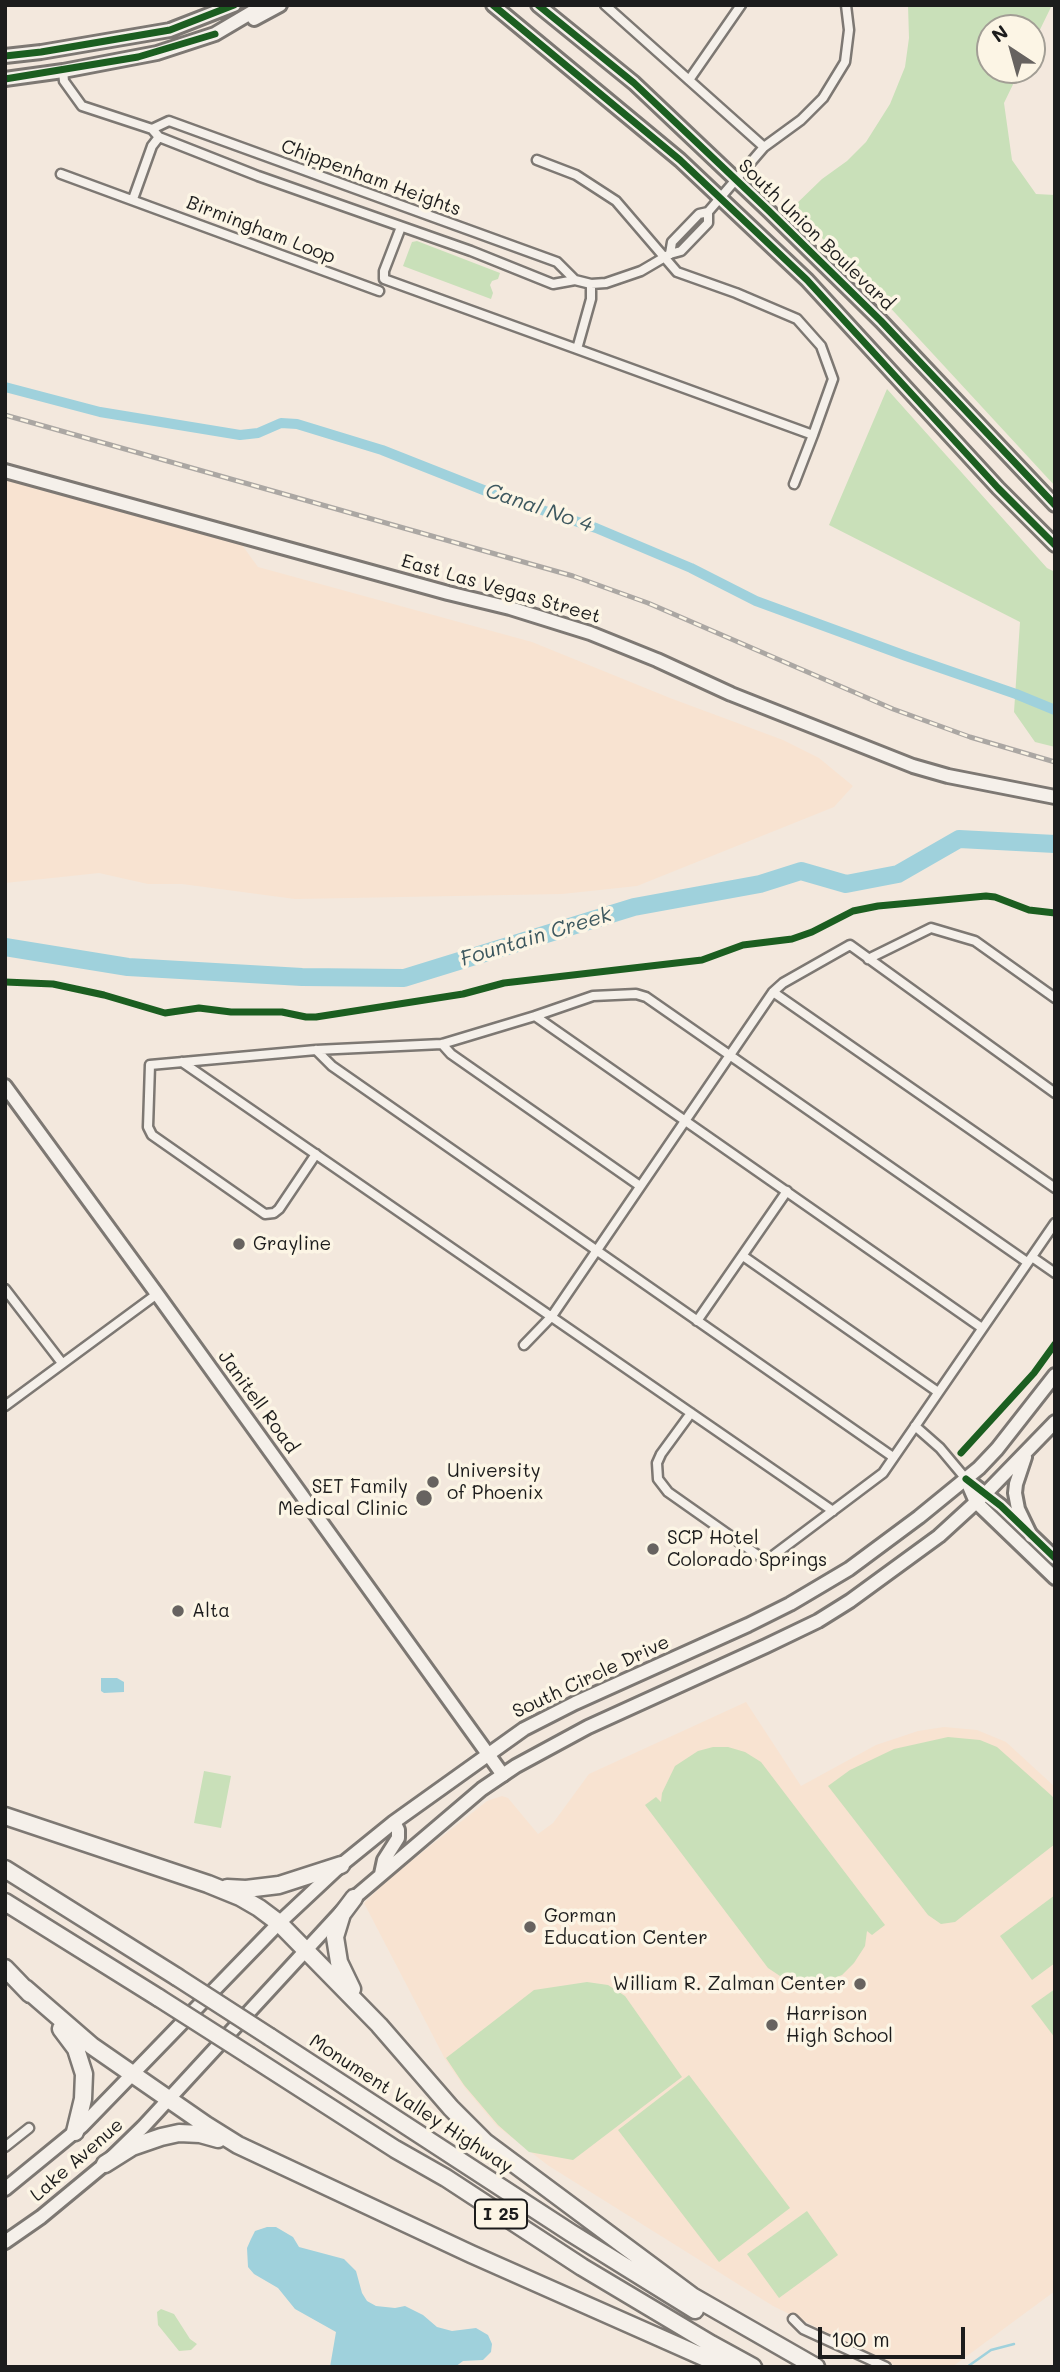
<!DOCTYPE html>
<html>
<head>
<meta charset="utf-8">
<style>
  body { margin:0 }
  #map { position:relative; width:1060px; height:2372px; overflow:hidden; background:#f3e8dd; font-family:Mali,sans-serif }
  canvas { display:block }
  .frame { position:absolute; inset:0; border:7px solid #1c1c1c; pointer-events:none }
  .north { position:absolute; left:976px; top:14px; width:70px; height:70px; box-sizing:border-box; background:#fcf5e5; border:2px solid #a29e95; border-radius:50%; rotate:324deg; font-size:19px; font-weight:700; line-height:28px; text-align:center; color:#1c1c1c }
  .north::after { content:''; display:block; margin:auto; width:24px; height:32px; background:#676360; clip-path:polygon(50% 0,100% 100%,50% 72%,0 100%) }
  .scale { position:absolute; left:818px; top:2327px; width:147px; height:32px; box-sizing:border-box; border:4px solid #1c1c1c; border-top:0; padding-left:9px; font-size:21px; line-height:24px; white-space:nowrap; color:#1c1c1c; -webkit-text-stroke:5px #fcf5e5; paint-order:stroke }
</style>
</head>
<body>
<div id="map">
<canvas width="1060" height="2372"></canvas>
<div class="frame"></div>
<div class="north">N</div>
<div class="scale">100 m</div>
</div>
<script>
const ctx = document.querySelector('canvas').getContext('2d');
ctx.lineJoin = 'round';
function paint(path, color) { ctx.fillStyle = color; ctx.fill(path, 'evenodd'); }
const poly = rows => new Path2D(rows.map(r => 'M' + r).join(''));
function strokePath(path, color, width, dash) { ctx.strokeStyle = color; ctx.lineWidth = width; ctx.lineCap = dash ? 'butt' : 'round'; ctx.setLineDash(dash || []); ctx.stroke(path); }
function write(font, color, halo, rows, align = 'center') {
  ctx.font = font + ' Mali,sans-serif'; ctx.lineWidth = 7; ctx.setLineDash([]); ctx.textBaseline = 'middle'; ctx.strokeStyle = halo; ctx.fillStyle = color; for (const [text, x, y, turn = 0] of rows) {
    ctx.save(); ctx.translate(x, y); ctx.rotate((+turn || 0) * Math.PI / 180); ctx.textAlign = isNaN(turn) ? turn : align; if (halo) ctx.strokeText(text, 0, 0); ctx.fillText(text, 0, 0); ctx.restore();
  }
}
paint(poly([
  [5,471,234,534,258,567,532,642,670,698,783,740,819,758,853,786,834,807,637,886,562,894,295,899,182,884,148,884,99,873,5,883],
  [746,1702,801,1786,876,1745,918,1731,944,1727,977,1730,1006,1742,1055,1787,1055,2291,952,2367,898,2367,773,2306,549,2166,497,2126,465,2088,445,2059,364,1903,391,1877,487,1801,502,1796,508,1798,538,1834,553,1823,589,1774]
]), '#f8e3d1');
paint(poly([
  [908,5,1052,5,1032,46,1032,28,990,28,990,70,1020,70,1004,103,1012,160,1036,194,1055,195,1055,486,872,288,792,208,822,179,847,161,866,142,890,104,905,67,909,38],
  [417,241,500,273,498,279,492,281,490,285,493,293,491,299,403,266,412,242],
  [887,389,1047,568,1055,572,1055,747,1035,742,1014,712,1020,622,829,525],
  [948,1737,980,1740,997,1747,1052,1796,1055,1800,1055,1844,955,1922,941,1924,928,1915,828,1786,850,1770,894,1749],
  [713,1747,728,1747,745,1752,761,1762,885,1925,872,1935,867,1931,865,1946,854,1963,842,1975,824,1982,809,1984,780,1976,768,1968,645,1805,656,1797,661,1802,662,1793,675,1766,698,1751],
  [204,1771,231,1776,221,1828,194,1823],
  [1055,1895,1055,1963,1032,1980,1000,1936],
  [587,1982,608,1985,625,1996,682,2077,573,2160,529,2152,498,2125,464,2085,446,2058,534,1990],
  [1055,1989,1055,2038,1031,2006],
  [689,2075,790,2208,719,2262,618,2130],
  [807,2211,838,2255,779,2298,747,2254],
  [161,2309,174,2314,190,2339,197,2344,191,2350,179,2351,158,2325,157,2312]
]), '#c9e0b9');
paint(poly([
  [101,1678,117,1678,124,1682,124,1692,104,1693,101,1691],
  [267,2227,276,2227,293,2237,299,2247,344,2259,356,2271,362,2293,367,2301,376,2306,395,2308,405,2306,423,2315,437,2327,452,2331,476,2328,488,2335,492,2344,491,2352,483,2360,463,2361,455,2367,330,2367,336,2332,295,2309,278,2288,254,2274,248,2267,247,2248,251,2239,255,2231]
]), '#9fd1dc');
strokePath(poly([
  [967,2367,991,2350,1014,2344]
]), '#9fd1dc', 2.5);
strokePath(poly([
  [5,387,100,412,240,435,258,433,281,423,297,424,382,450,491,493,596,528,691,568,756,601,906,656,1016,694,1055,710]
]), '#9fd1dc', 10);
strokePath(poly([
  [5,947,128,967,302,977,404,978,634,907,760,884,801,871,846,884,898,874,959,839,1055,844]
]), '#9fd1dc', 18);
const street = poly([
  [605,5,764,147],
  [63,71,64,81,82,106,152,129,159,137,258,176,471,251,553,284,575,280,591,284,606,283,641,271,670,254,681,251,708,223,708,212],
  [689,80,741,5],
  [152,129,169,121,557,262,575,280],
  [537,160,576,175,616,201,677,272,736,293,797,319,821,346,833,379,813,435,577,349,591,299,591,284],
  [61,174,379,291],
  [133,199,152,146,159,137],
  [401,227,384,271,384,279,577,349],
  [670,254,672,242,699,214,708,212,764,147,801,120,823,98,845,62,849,30,846,5],
  [794,484,813,435],
  [868,959,931,928,975,941,1055,998],
  [773,992,1055,1188],
  [535,1016,593,996,636,994,646,997,1027,1262],
  [442,1044,451,1054,640,1186],
  [316,1050,332,1066,893,1457],
  [182,1062,833,1511],
  [316,1154,279,1209,274,1213,265,1214,152,1135,148,1127,150,1065,316,1050,442,1044,535,1016,982,1328],
  [743,1256,938,1392],
  [1032,1257,1055,1273],
  [5,1289,62,1363],
  [697,1321,787,1191],
  [524,1345,552,1316,773,992,783,983,850,945,1055,1093],
  [5,1406,157,1294],
  [691,1413,661,1454,657,1463,658,1479,668,1492,766,1561,883,1473,1055,1223],
  [915,1426,940,1448,966,1479],
  [5,2147,29,2128],
  [793,2319,803,2329,886,2367]
]);
const secondary = poly([
  [5,471,448,593,510,608,590,633,657,660,731,694,913,766,948,776,1055,797],
  [5,1086,157,1294,503,1775],
  [966,1479,976,1502,1055,1578],
  [966,1479,1001,1506,1055,1558]
]);
const primary = poly([
  [493,5,680,160,807,280,998,488,1055,545],
  [538,5,634,83,769,211,881,321,1055,505],
  [254,19,280,5],
  [5,56,41,52,170,30,234,5],
  [5,79,63,71,157,53,215,34,264,5],
  [1025,1457,1016,1484,1015,1493,1018,1509,1031,1536],
  [381,1874,384,1860,398,1838,398,1830,394,1822],
  [5,2189,82,2126,279,1923,341,1865,394,1822,524,1729,575,1703,748,1625,790,1604,849,1569,919,1517,979,1468,997,1449,1055,1375],
  [5,2242,41,2217,105,2164,143,2127,354,1898,482,1789,516,1766,588,1727,766,1646,818,1621,850,1601,939,1536,986,1493,1055,1422]
]);
const highway = poly([
  [5,1816,208,1884,240,1897,259,1908,279,1923,379,2025,451,2108,485,2142,692,2296,816,2367],
  [5,1869,177,1977],
  [227,1888,246,1889,279,1885,341,1865],
  [5,1902,159,1998],
  [5,1968,30,1994],
  [25,1988,92,2046,206,2125,238,2145,471,2254,726,2367],
  [352,1989,339,1962,335,1937,342,1914,354,1898],
  [61,2029,76,2049,84,2074,83,2099,75,2132],
  [270,2037,571,2233,695,2310],
  [250,2056,395,2149,446,2178,582,2267,711,2344,753,2367],
  [105,2164,132,2147,161,2137,179,2133,200,2134,218,2139]
]);
strokePath(street, '#7d7873', 13);
strokePath(secondary, '#7d7873', 18);
strokePath(primary, '#7d7873', 18);
strokePath(highway, '#7d7873', 21);
strokePath(street, '#f5f0ea', 8);
strokePath(secondary, '#f5f0ea', 12);
strokePath(primary, '#f5f0ea', 12);
strokePath(highway, '#f5f0ea', 16);
const rail = poly([
  [5,415,573,576,648,603,893,709,970,737,1055,762]
]);
strokePath(rail, '#aba7a3', 5);
strokePath(rail, '#fcf5e5', 2.5, [8]);
const highwayBridge = poly([
  [177,1977,270,2037],
  [159,1998,250,2056]
]);
strokePath(highwayBridge, '#7d7873', 21, []);
strokePath(highwayBridge, '#f5f0ea', 16);
strokePath(poly([
  [493,5,680,160,807,280,998,488,1055,545],
  [538,5,634,83,769,211,881,321,1055,505],
  [5,56,41,52,170,30,234,5],
  [5,79,138,57,215,34],
  [5,982,53,984,104,995,165,1013,199,1008,231,1012,282,1012,306,1017,316,1017,463,994,504,983,702,960,743,945,792,939,812,932,853,911,878,906,986,896,995,897,1029,910,1055,913],
  [961,1453,1034,1373,1055,1344],
  [966,1479,1001,1506,1055,1558]
]), '#1b5e20', 7);
for (const [x, y, r, color] of [
  [239,1244,7,"#676360"],
  [433,1482,7,"#676360"],
  [424,1498,9,"#676360"],
  [653,1549,7,"#676360"],
  [178,1611,7,"#676360"],
  [530,1927,7,"#676360"],
  [860,1984,7,"#676360"],
  [772,2025,7,"#676360"]
]) { const dot = new Path2D(); dot.arc(x, y, r, 0, 2 * Math.PI); ctx.fillStyle = color; ctx.fill(dot); strokePath(dot, '#fcf5e5', 2.5); }
for (const [x, y, w] of [
  [501,2214,52]
]) { const box = new Path2D(); box.roundRect(x - w / 2, y - 14.5, w, 29, 5); ctx.fillStyle = '#fcf5e5'; ctx.fill(box); strokePath(box, '#1c1c1c', 2); }
write('bold 18px', '#1c1c1c', null, [
  ["I 25",501,2214]
]);
write('19px', '#1c1c1c', '#fcf5e5', [
  ["Chippenham Heights",371,178,20],
  ["Birmingham Loop",261,230,21],
  ["South Union Boulevard",816,235,44],
  ["East Las Vegas Street",501,589,16],
  ["Janitell Road",258,1402,54],
  ["South Circle Drive",591,1677,-25],
  ["Monument Valley Highway",411,2104,33],
  ["Lake Avenue",77,2160,-41]
]);
write('19px', '#1c1c1c', '#fcf5e5', [
  ["Grayline",253,1244],
  ["University",447,1471],
  ["of Phoenix",447,1493],
  ["SET Family",408,1487,"right"],
  ["Medical Clinic",408,1509,"right"],
  ["SCP Hotel",667,1538],
  ["Colorado Springs",667,1560],
  ["Alta",192,1611],
  ["Gorman",544,1916],
  ["Education Center",544,1938],
  ["William R. Zalman Center",846,1984,"right"],
  ["Harrison",786,2014],
  ["High School",786,2036]
], 'left');
write('italic 21px', '#3d585f', '#fcf5e5', [
  ["Canal No 4",539,508,19],
  ["Fountain Creek",536,937,-17]
]);
</script>
</body>
</html>
